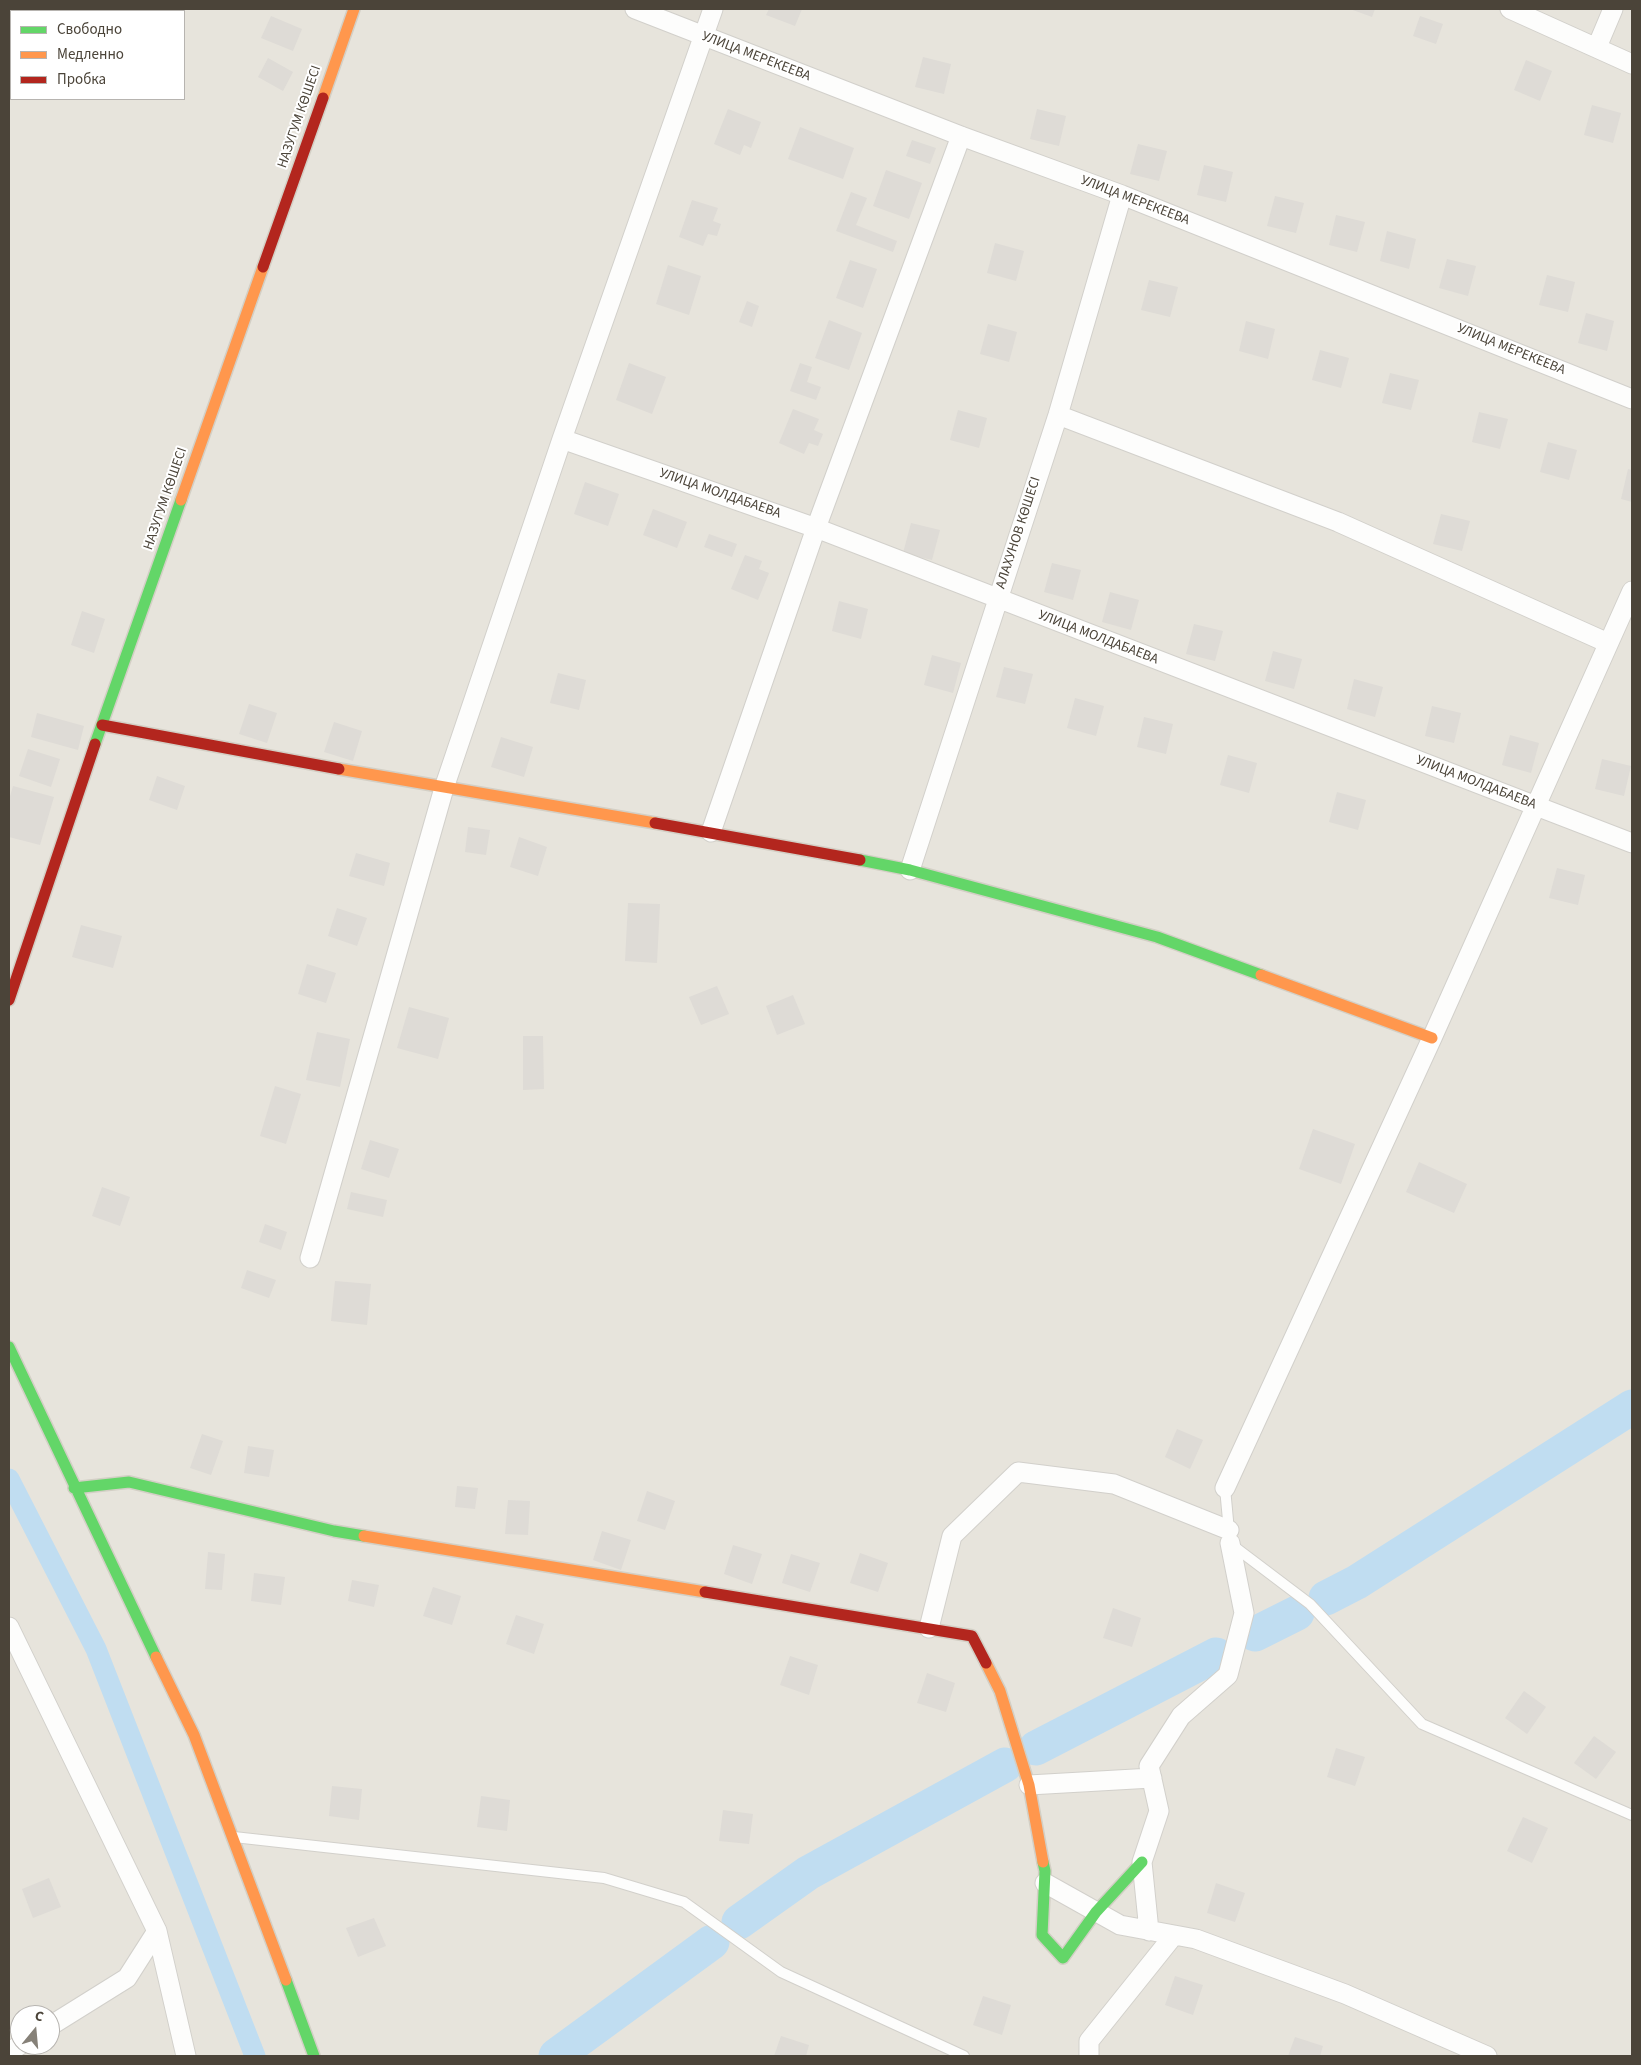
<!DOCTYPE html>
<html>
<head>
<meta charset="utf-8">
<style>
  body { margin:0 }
  #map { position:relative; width:1641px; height:2065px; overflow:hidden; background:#f4f2ee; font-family:"Source Sans 3",sans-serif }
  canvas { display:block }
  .frame { position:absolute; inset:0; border:10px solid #4b4439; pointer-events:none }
  .legend { position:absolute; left:10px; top:10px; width:175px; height:90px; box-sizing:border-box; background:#fff; border:1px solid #b7b4b0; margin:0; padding:6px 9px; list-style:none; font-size:15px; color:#4b4439 }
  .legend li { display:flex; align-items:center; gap:10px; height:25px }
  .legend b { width:25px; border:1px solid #b7b4b0 }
  .north { position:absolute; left:10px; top:2005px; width:50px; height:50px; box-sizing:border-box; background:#fff; border:1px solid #b7b4b0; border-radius:50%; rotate:17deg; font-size:14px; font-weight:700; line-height:20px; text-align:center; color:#4b4439 }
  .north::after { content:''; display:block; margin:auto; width:18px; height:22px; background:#868178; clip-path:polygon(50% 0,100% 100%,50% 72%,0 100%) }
</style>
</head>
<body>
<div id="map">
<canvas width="1641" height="2065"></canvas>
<div class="frame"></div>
<ul class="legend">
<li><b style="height:6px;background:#63d668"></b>Свободно</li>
<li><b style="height:6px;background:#ff974d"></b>Медленно</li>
<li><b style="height:6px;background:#b3261e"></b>Пробка</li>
</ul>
<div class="north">С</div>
</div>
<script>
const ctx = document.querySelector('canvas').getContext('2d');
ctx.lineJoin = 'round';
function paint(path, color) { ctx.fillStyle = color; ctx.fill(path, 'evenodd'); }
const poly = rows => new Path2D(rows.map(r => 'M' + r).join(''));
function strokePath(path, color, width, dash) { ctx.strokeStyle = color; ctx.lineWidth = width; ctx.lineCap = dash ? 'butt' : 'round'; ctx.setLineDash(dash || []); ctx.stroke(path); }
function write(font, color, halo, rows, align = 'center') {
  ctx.font = font + ' "Source Sans 3",sans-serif'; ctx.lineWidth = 4; ctx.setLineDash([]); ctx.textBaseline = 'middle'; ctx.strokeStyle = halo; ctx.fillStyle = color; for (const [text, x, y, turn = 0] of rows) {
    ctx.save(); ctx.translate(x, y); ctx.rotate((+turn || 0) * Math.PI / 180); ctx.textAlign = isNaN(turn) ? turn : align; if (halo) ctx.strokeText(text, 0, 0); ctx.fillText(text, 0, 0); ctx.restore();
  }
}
paint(poly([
  [9,9,1632,9,1632,2056,9,2056],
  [11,11,184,11,184,99,11,99],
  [20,2015,50,2015,50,2045,20,2045]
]), '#e7e4dc');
strokePath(poly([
  [9,1479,96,1649,255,2056]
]), '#c0ddf1', 21);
strokePath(poly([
  [1326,1598,1357,1582,1632,1407],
  [1255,1634,1297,1613],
  [1036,1748,1216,1655],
  [739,1922,808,1873,1005,1765],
  [556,2056,712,1942]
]), '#c0ddf1', 35);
paint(poly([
  [769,9,802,9,795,26,766,15],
  [1350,9,1375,9,1372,17],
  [271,16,302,29,293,51,261,38],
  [1420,16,1443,24,1436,44,1413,36],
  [923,57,951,64,944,94,915,87],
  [268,58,293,72,283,91,258,77],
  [1526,60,1552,71,1540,101,1514,90],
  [1592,105,1621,113,1613,143,1584,135],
  [728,109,761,122,751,148,744,145,740,155,714,144],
  [1037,109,1066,116,1059,146,1030,139],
  [800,127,854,148,843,179,788,159],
  [912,140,936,148,930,164,906,156],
  [1138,144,1167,151,1159,181,1130,174],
  [1204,165,1233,172,1226,202,1197,195],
  [886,170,922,183,909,219,873,206],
  [851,192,867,198,856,225,897,241,893,252,836,231],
  [1275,196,1304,203,1296,233,1267,226],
  [692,200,718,208,713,221,721,224,717,236,708,234,703,246,679,237],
  [1336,215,1365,222,1357,252,1329,245],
  [1387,231,1416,239,1409,269,1380,261],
  [995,243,1024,251,1016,281,987,273],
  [1447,259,1476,266,1468,296,1439,288],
  [850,260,877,269,863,308,836,298],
  [668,265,701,276,689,315,656,304],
  [1547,275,1575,282,1568,312,1539,305],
  [1149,280,1178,287,1170,317,1141,310],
  [747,301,759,306,752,327,739,322],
  [1586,313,1614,321,1607,351,1578,343],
  [829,320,862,333,849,370,815,358],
  [1246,321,1275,329,1268,359,1239,351],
  [988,324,1017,332,1009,362,980,354],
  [1320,350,1349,358,1341,388,1312,380],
  [629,363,666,377,652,414,616,400],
  [800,363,812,367,807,382,821,387,816,400,790,391],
  [1390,373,1419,380,1411,410,1382,403],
  [793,409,819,419,814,430,823,434,818,446,809,443,804,454,779,443],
  [958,410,987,418,979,448,950,440],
  [1479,412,1508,419,1500,449,1472,442],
  [1548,442,1577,450,1569,480,1540,472],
  [1628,469,1632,470,1632,502,1621,499],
  [585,482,619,494,608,526,574,514],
  [653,509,687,522,677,548,643,535],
  [1441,514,1470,521,1462,551,1433,544],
  [911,523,940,530,932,560,903,553],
  [709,534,737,544,732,557,704,547],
  [745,555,762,561,759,569,769,573,758,600,731,589],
  [1052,563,1081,570,1073,600,1044,592],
  [1110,592,1139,600,1131,630,1102,622],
  [839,601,868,609,861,639,832,631],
  [82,611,105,619,94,653,71,645],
  [1194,624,1223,631,1215,661,1186,654],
  [1273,651,1302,659,1294,689,1265,681],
  [932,655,961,663,953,693,924,685],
  [1004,667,1033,674,1025,704,996,697],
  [558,673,586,680,579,710,550,703],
  [1354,679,1383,687,1375,717,1347,709],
  [1075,698,1104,706,1096,736,1067,728],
  [249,704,277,713,267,743,239,734],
  [1432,706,1461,713,1454,743,1425,736],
  [37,713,84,726,78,750,31,737],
  [1144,717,1173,724,1166,754,1137,747],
  [334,722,362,731,353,761,324,752],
  [1510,735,1539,743,1531,773,1502,765],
  [501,737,533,747,524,777,491,767],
  [28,749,60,759,51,787,19,776],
  [1228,755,1257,763,1249,793,1220,785],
  [1602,759,1631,766,1624,796,1595,789],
  [157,776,185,786,177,810,149,800],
  [13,786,54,797,40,845,9,837,9,800],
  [1337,792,1366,800,1358,830,1329,822],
  [468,827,490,830,486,855,465,852],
  [519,837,547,847,538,876,510,867],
  [356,853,390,863,384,886,349,876],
  [1557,868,1585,875,1578,905,1549,898],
  [628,903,660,904,657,963,625,961],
  [337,908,367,918,357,946,328,936],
  [81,925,122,936,113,968,72,957],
  [307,964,336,973,326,1003,298,994],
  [717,986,729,1014,701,1025,689,997],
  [793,995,805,1024,777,1035,766,1006],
  [409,1007,449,1018,438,1059,397,1048],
  [317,1032,350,1039,340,1087,306,1080],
  [523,1036,543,1036,544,1089,523,1090],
  [275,1086,301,1094,286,1144,260,1136],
  [1313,1129,1355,1144,1341,1184,1299,1169],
  [370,1140,399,1149,389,1178,361,1169],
  [1419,1162,1467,1184,1454,1213,1406,1192],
  [102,1187,130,1197,120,1226,92,1216],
  [351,1192,387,1200,383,1217,347,1209],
  [265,1224,287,1232,281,1250,259,1242],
  [247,1270,276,1280,269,1298,241,1288],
  [335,1281,371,1284,367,1325,331,1321],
  [1177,1429,1203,1440,1190,1469,1165,1457],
  [202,1434,223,1441,211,1475,190,1468],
  [248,1446,274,1450,269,1477,244,1473],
  [457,1486,478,1488,475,1509,455,1507],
  [647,1491,675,1501,665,1530,637,1521],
  [508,1500,530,1501,528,1535,505,1534],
  [602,1531,631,1540,621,1570,593,1560],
  [733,1545,762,1554,752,1584,724,1574],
  [208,1552,225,1554,222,1590,205,1589],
  [860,1553,888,1563,878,1592,850,1583],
  [791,1554,820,1563,810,1592,782,1583],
  [254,1573,285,1577,281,1605,251,1601],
  [352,1580,379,1585,374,1607,348,1601],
  [433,1587,461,1596,452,1625,423,1616],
  [1113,1608,1141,1618,1132,1647,1103,1638],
  [516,1615,544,1624,534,1654,506,1644],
  [790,1656,818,1665,809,1695,780,1685],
  [927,1673,955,1683,946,1712,917,1703],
  [1524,1691,1546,1707,1527,1734,1505,1718],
  [1594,1736,1616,1752,1596,1779,1574,1763],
  [1336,1748,1365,1757,1355,1786,1327,1777],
  [332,1786,362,1789,359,1820,329,1816],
  [481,1796,510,1800,507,1831,477,1827],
  [723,1810,753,1814,749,1844,719,1841],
  [1523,1817,1548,1828,1532,1863,1507,1851],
  [49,1878,61,1907,33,1918,22,1889],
  [1216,1883,1245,1893,1235,1922,1207,1913],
  [374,1918,386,1946,358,1957,346,1928],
  [1175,1976,1203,1985,1193,2015,1165,2005],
  [983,1996,1011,2005,1002,2035,973,2025],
  [781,2036,809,2045,806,2056,774,2056],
  [1295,2037,1323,2046,1320,2056,1288,2056]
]), '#dedbd6');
const lane = poly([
  [1225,1488,1229,1531],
  [1232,1545,1310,1604,1422,1724,1632,1815],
  [234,1837,604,1878,684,1902,781,1972,964,2056]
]);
const street = poly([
  [635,9,961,136,1122,195,1632,399],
  [1510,9,1632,64],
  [28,11,29,9],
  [1597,47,1613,9],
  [9,68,11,61],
  [1058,415,1338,522,1608,643],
  [562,439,816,528,1632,843],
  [711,832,816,528,961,136],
  [910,870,1058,415,1122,195],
  [310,1258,444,788,562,439,713,9],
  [1225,1488,1432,1038,1632,591],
  [9,1627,157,1931,186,2056],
  [929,1628,952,1536,1018,1472,1114,1484,1229,1530],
  [1029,1785,1152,1778],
  [1045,1883,1120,1925,1196,1939,1345,1994,1487,2056],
  [1149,1931,1142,1862,1159,1811,1149,1766,1181,1716,1228,1675,1244,1613,1230,1543],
  [50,2026,127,1978,157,1931],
  [9,2052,20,2045],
  [1089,2056,1089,2041,1174,1935]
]);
const fast = poly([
  [95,744,181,500],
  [860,860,910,870,1157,937,1261,975],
  [9,1347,156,1657],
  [74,1488,129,1482,334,1531,364,1536],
  [1043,1862,1045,1871,1042,1935,1063,1958,1096,1912,1142,1862],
  [286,1980,314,2056]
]);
const slow = poly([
  [323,98,354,9],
  [181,500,263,267],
  [339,769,655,823],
  [1261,975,1432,1038],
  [364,1536,705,1592],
  [156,1657,194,1735,286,1980],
  [986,1663,1000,1691,1029,1785,1043,1862]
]);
const jam = poly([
  [263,267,323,98],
  [102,725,339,769],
  [655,823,860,860],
  [9,1000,95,744],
  [705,1592,972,1636,986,1663]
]);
strokePath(lane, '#d2d0cb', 12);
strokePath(street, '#d2d0cb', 21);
strokePath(fast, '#d3cfc5', 14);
strokePath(slow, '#d3cfc5', 14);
strokePath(jam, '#d3cfc5', 14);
strokePath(lane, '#fdfdfc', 10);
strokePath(street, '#fdfdfc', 19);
strokePath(fast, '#63d668', 11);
strokePath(slow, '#ff974d', 11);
strokePath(jam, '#b3261e', 11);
write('14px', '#4b4439', '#fff', [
  ["УЛИЦА МЕРЕКЕЕВА",756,57,21],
  ["НАЗУГУМ КӨШЕСІ",300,117,-71],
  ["УЛИЦА МЕРЕКЕЕВА",1135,201,21],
  ["УЛИЦА МЕРЕКЕЕВА",1511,350,22],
  ["УЛИЦА МОЛДАБАЕВА",720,494,19],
  ["НАЗУГУМ КӨШЕСІ",166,499,-71],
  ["АЛАХУНОВ КӨШЕСІ",1019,533,-72],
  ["УЛИЦА МОЛДАБАЕВА",1098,638,21],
  ["УЛИЦА МОЛДАБАЕВА",1476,783,21]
]);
</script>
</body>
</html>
